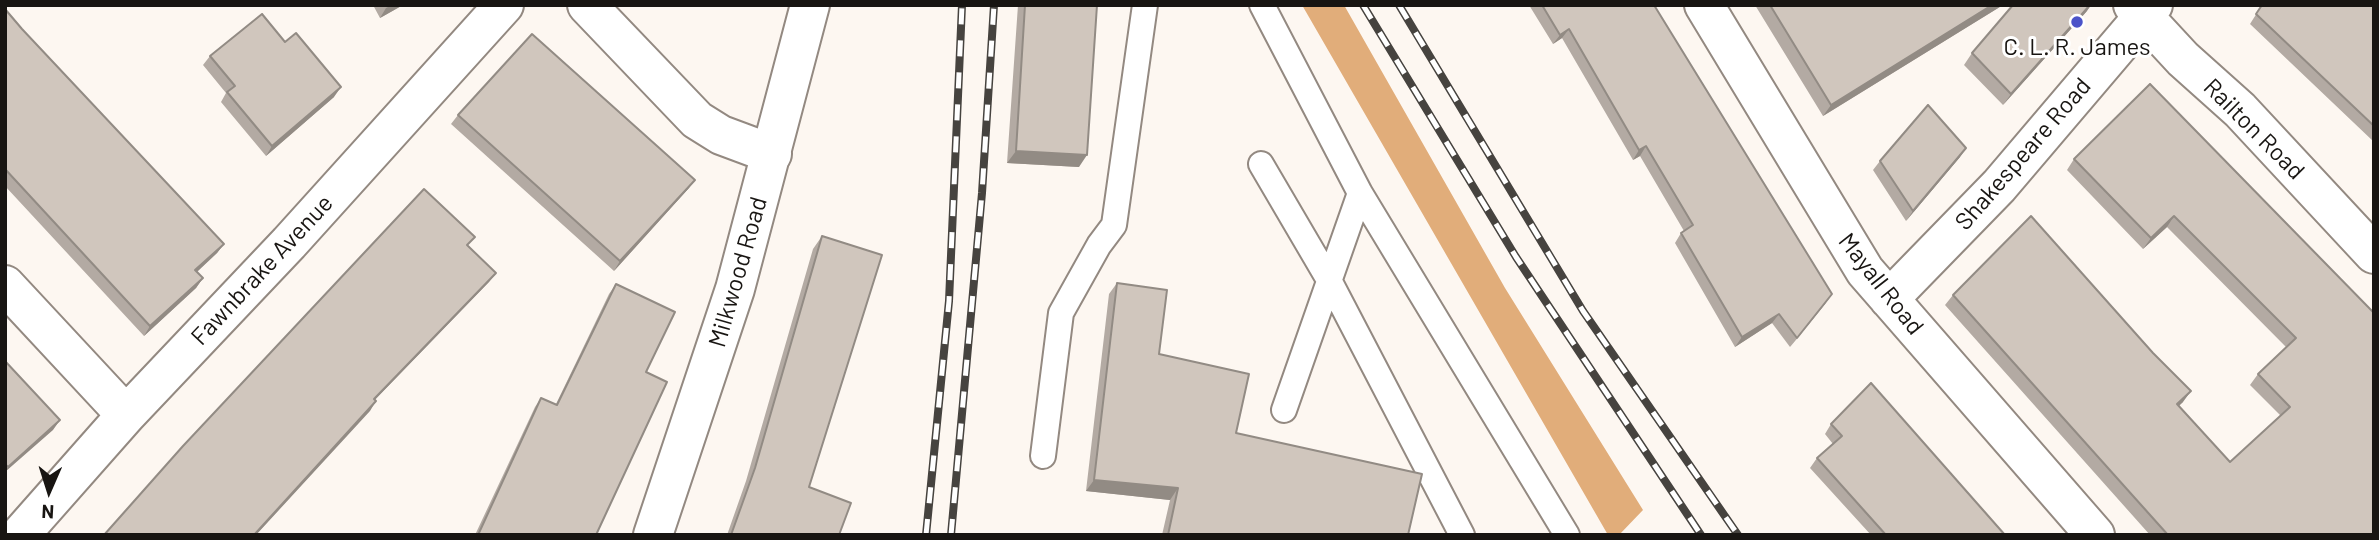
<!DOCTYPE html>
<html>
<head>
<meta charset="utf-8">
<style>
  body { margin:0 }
  #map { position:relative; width:2379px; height:540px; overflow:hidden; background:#fdf7f1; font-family:Barlow,sans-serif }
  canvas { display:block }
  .frame { position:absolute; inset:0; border:7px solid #181512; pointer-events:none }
  .north { position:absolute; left:14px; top:456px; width:70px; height:70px; -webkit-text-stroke:5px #fff; paint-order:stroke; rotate:183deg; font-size:19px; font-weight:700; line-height:28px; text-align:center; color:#181512 }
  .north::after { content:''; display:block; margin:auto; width:24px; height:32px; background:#181512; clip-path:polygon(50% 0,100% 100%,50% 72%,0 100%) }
</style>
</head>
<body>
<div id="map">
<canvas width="2379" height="540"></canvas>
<div class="frame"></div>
<div class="north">N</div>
</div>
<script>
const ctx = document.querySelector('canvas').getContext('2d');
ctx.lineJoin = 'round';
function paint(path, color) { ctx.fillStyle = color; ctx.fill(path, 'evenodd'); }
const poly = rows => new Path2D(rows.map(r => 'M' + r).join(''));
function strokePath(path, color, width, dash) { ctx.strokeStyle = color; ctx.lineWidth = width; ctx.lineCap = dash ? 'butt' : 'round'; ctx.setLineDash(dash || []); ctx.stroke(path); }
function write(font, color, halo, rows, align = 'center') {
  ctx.font = font + ' Barlow,sans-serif'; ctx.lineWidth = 6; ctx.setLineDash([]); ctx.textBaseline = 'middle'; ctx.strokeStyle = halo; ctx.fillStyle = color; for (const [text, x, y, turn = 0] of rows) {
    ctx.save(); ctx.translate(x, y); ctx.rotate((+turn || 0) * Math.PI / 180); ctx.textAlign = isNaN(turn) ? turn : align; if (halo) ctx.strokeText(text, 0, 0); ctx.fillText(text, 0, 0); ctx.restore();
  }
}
paint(poly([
  [1302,5,1344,5,1505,288,1643,510,1619,535,1608,535]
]), '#e1ad7a');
const lane = poly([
  [1262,5,1360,193,1567,535],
  [1261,164,1329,280,1462,535],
  [1284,410,1360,193],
  [1043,456,1061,313,1099,245,1114,225,1145,5]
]);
const street = poly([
  [587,5,697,120,721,135,772,154],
  [1704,5,1865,271,2095,535],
  [2133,5,2183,59,2240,110,2374,254],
  [5,285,126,415],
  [1889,299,1999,186,2153,5],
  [20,535,126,415,289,243,504,5]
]);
const secondary = poly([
  [653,535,735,289,810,5]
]);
strokePath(lane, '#938981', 28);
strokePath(street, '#938981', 42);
strokePath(secondary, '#938981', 42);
strokePath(lane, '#fff', 24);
strokePath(street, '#fff', 38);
strokePath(secondary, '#fff', 38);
const rail = poly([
  [1363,5,1516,257,1701,535],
  [1399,5,1583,311,1738,535],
  [926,535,949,301,962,5],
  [951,535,982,193,994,5]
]);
strokePath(rail, '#46433f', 8);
strokePath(rail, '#fff', 5, [16]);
paint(poly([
  [373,5,403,5,380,18],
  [1018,5,1097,5,1079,167,1007,163],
  [1529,5,1654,5,1825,304,1790,347,1772,323,1735,347,1675,243,1681,233,1684,231,1640,156,1633,160,1562,38,1553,44],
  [1755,5,2003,5,1823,116],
  [2262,5,2374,5,2374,142,2250,24],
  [5,9,22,29,224,244,217,253,197,272,203,278,196,288,144,336,5,186],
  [2087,11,2003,105,1964,65,1972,53],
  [285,42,334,97,266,156,221,102,226,93,203,65,210,56],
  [458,115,695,180,688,189,614,271,451,124],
  [1960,157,1906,221,1873,170,1880,161],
  [2074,159,2374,313,2374,535,2150,535,1945,305,1953,295,2183,402,2179,406,2230,462,2281,416,2250,385,2258,374,2286,347,2167,227,2143,249,2067,170],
  [822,236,809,487,839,535,727,535,746,481,813,249],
  [1117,283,1159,354,1236,433,1408,535,1162,535,1170,500,1086,491,1109,294],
  [616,284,646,372,596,535,475,535,535,407,541,398,556,404,609,294],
  [1831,424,2005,535,1871,535,1810,468,1817,458,1833,444,1825,434]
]), '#b3aaa3');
paint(poly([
  [392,5,403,5,380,18,386,8],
  [1992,5,2003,5,1823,116,1831,105],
  [2090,5,2091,5,2087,11,2003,105,2011,94],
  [1569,29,1562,38,1553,44,1560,35],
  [341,87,334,97,266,156,272,146],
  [1646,146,1640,156,1633,160,1639,150],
  [1966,148,1960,157,1906,221,1913,211],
  [1016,151,1087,155,1079,167,1007,163],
  [695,180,688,189,614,271,620,261],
  [2174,216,2167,227,2143,249,2151,238],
  [224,244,217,253,188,280,195,270],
  [496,273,489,282,367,408,374,399],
  [203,278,196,288,144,336,150,326],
  [1832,294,1825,304,1790,347,1797,338],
  [1779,314,1772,323,1735,347,1742,337],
  [2191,391,2183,402,2169,414,2177,404],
  [376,401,370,411,256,535,254,535],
  [60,420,53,430,5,472,5,470,8,467],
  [1094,480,1178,488,1170,500,1086,491]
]), '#928b84');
const building = poly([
  [1025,5,1097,5,1087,155,1016,151,1025,5],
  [1542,5,1654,5,1832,294,1797,338,1779,314,1742,337,1681,233,1693,225,1646,146,1639,150,1569,29,1560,35,1542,5],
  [1770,5,1992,5,1831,105,1770,5],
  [2013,5,2090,5,2011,94,1972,53,2013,5],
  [2262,5,2374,5,2374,126,2256,14,2262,5],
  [5,9,22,29,224,244,195,270,203,278,150,326,5,169,5,9],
  [262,14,285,42,296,33,341,87,272,146,227,92,235,86,210,56,262,14],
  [532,34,695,180,620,261,458,115,532,34],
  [2150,84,2374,313,2374,535,2168,535,1953,295,2031,216,2153,353,2191,391,2177,404,2230,462,2290,407,2258,374,2296,338,2174,216,2151,238,2074,159,2150,84],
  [1928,105,1966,148,1913,211,1880,161,1928,105],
  [424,189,475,237,467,245,496,273,374,399,376,401,254,535,104,535,183,446,424,189],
  [822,236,882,255,809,487,851,503,839,535,731,535,755,468,822,236],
  [1117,283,1167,290,1159,354,1249,374,1236,433,1422,474,1408,535,1168,535,1178,488,1094,480,1117,283],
  [616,284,675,312,646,372,667,382,596,535,478,535,541,398,557,405,616,284],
  [5,361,60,420,8,467,5,464,5,361],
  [1871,383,2005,535,1886,535,1817,458,1842,436,1831,424,1871,383]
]);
paint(building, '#d0c6bd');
strokePath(building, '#928b84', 2);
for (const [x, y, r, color] of [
  [2077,22,7,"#4b53c9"]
]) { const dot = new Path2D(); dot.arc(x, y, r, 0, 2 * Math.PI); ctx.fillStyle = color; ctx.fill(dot); strokePath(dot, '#fff', 2.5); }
write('24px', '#181512', '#fff', [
  ["C. L. R. James",2077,47]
]);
write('24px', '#181512', '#fff', [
  ["Railton Road",2254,129,45],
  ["Shakespeare Road",2023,154,-49],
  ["Fawnbrake Avenue",262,270,-47],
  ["Milkwood Road",738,272,-74],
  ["Mayall Road",1881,284,52]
]);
</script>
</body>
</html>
